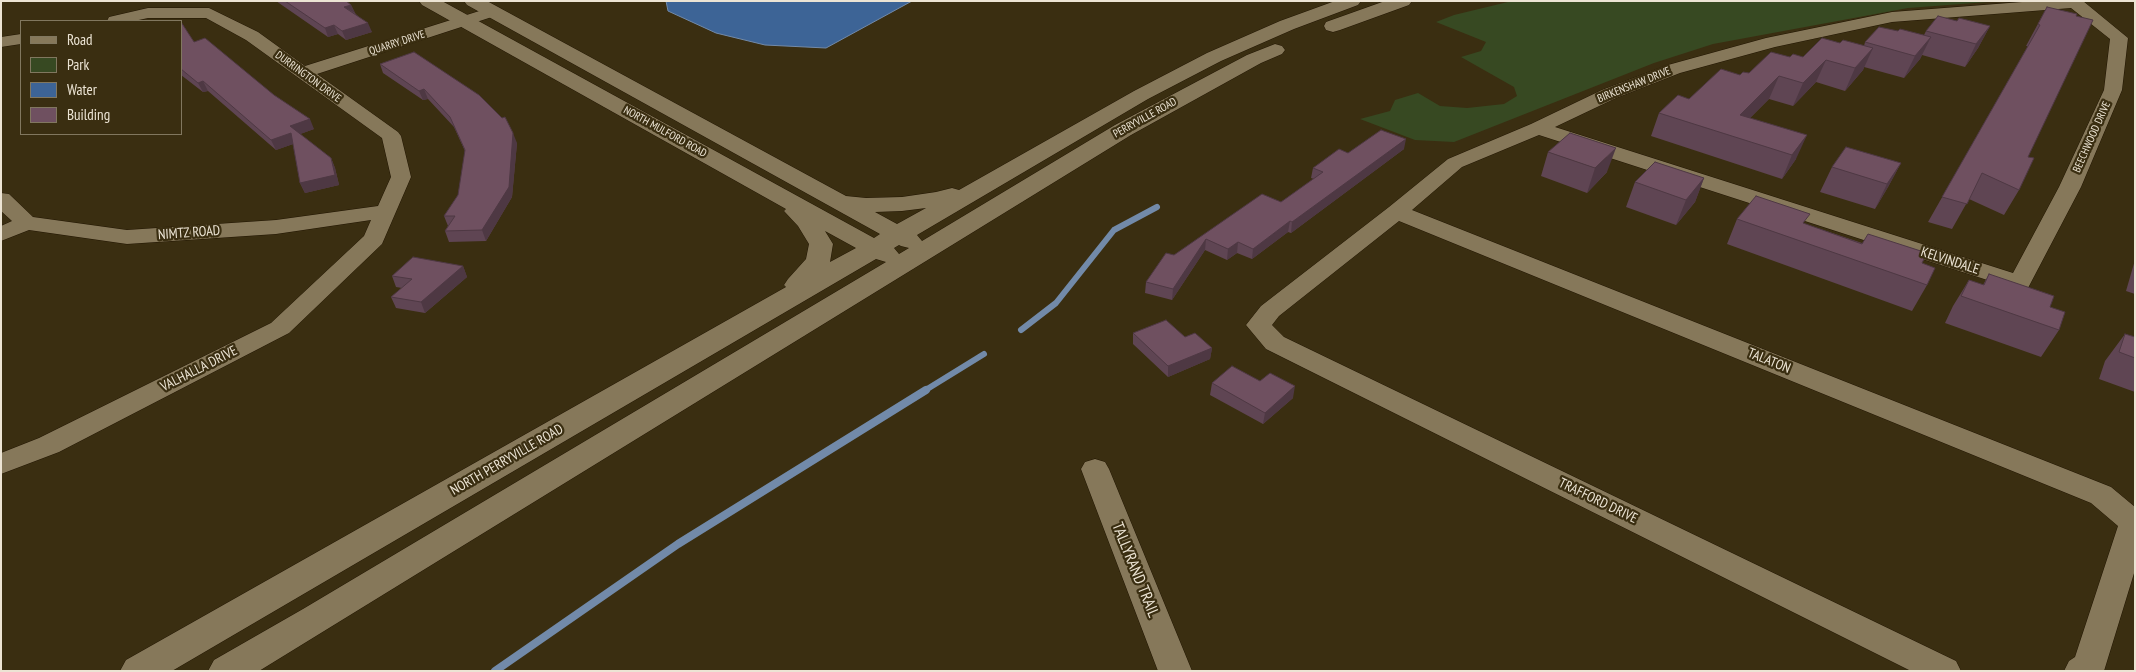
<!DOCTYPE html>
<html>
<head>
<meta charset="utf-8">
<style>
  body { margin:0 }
  #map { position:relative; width:2136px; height:672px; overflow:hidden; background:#3a2e11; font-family:"PT Sans Narrow",sans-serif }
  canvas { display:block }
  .frame { position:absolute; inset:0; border:2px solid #ece4d4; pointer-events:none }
  .legend { position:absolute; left:20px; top:20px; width:162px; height:115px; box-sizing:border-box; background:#3a2e11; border:1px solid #81775f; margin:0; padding:6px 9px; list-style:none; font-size:15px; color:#ece4d4 }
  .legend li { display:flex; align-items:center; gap:10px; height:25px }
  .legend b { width:25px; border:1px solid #81775f }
</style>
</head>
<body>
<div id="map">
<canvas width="2136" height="672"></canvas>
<div class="frame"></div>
<ul class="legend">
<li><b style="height:6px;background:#86785a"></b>Road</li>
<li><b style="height:14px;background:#374922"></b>Park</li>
<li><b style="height:14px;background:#3d6496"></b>Water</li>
<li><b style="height:14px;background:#6f5060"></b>Building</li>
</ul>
</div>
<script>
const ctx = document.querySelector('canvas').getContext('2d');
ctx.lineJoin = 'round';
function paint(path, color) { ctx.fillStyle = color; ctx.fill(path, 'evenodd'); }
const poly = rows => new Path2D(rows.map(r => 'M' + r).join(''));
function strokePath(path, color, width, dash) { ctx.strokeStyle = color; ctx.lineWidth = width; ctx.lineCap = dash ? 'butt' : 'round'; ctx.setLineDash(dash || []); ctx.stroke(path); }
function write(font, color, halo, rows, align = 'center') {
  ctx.font = font + ' "PT Sans Narrow",sans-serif'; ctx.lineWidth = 4.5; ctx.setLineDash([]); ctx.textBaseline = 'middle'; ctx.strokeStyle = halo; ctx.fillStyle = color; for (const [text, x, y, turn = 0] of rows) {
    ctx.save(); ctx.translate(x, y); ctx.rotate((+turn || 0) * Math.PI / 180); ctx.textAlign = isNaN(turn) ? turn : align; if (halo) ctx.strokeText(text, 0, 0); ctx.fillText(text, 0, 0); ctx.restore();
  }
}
paint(poly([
  [1512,1,2001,1,1908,8,1713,44,1654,63,1454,142,1415,140,1360,119,1390,111,1395,100,1418,93,1440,106,1467,108,1504,104,1517,96,1514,87,1461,57,1481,51,1486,42,1436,22,1454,15]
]), '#374922');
const water = poly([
  [666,1,912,1,826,48,765,45,716,33,668,11,666,1]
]);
paint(water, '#3d6496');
strokePath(water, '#728aa9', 1);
strokePath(poly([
  [1021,330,1056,303,1114,230,1157,207],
  [924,391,984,354]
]), '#728aa9', 6);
strokePath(poly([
  [495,671,678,544,926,390]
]), '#728aa9', 8);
const street = poly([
  [2035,1,2083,1,2128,38,2122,90,2081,187,2028,288,2020,290,2012,288,1539,135,1462,167,1412,210,2111,487,2135,507,2135,570,2104,671,2064,671,2069,661,2075,657,2118,526,2091,503,1399,221,1279,316,1272,325,1284,337,1956,661,1961,671,1911,671,1266,349,1246,325,1261,306,1389,207,1448,159,1531,124,1602,90,1668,65,1766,38,1892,12,2035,1],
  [2071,8,2110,39,2104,90,2059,187,2013,273,1555,127,1616,98,1680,73,1775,47,1892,22,2071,8],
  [492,7,498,9,500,12,498,15,317,74,398,132,401,136,411,177,382,244,289,333,59,452,1,474,1,453,39,438,271,323,364,236,371,220,276,234,127,244,29,230,1,241,1,226,12,221,1,211,1,193,9,194,33,217,127,230,276,220,378,206,391,177,382,138,246,40,206,18,148,18,134,21,107,21,109,17,148,8,209,8,258,32,305,66,492,7],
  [21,34,21,44,1,47,1,37,21,34],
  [1095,459,1105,462,1109,469,1192,671,1158,671,1081,469,1085,462,1095,459]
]);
const secondary = poly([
  [419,1,442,1,874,238,880,234,467,5,464,1,487,1,846,196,866,198,902,197,936,192,952,188,959,190,1134,91,1207,53,1280,21,1335,1,1361,1,1358,5,1294,29,1221,61,1148,99,917,235,922,241,1115,125,1247,55,1275,44,1282,46,1285,50,1282,54,1261,63,1131,135,259,671,208,671,214,660,303,609,886,262,876,259,172,671,120,671,126,660,786,287,784,285,788,279,806,259,809,244,798,226,784,211,786,209,422,5,419,1],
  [926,208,897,224,875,212,902,211,926,208],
  [825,231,856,248,830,262,833,244,825,231],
  [899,245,901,246,909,248,899,254,894,248,899,245],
  [1385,1,1412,1,1409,5,1340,30,1333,32,1326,30,1324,26,1326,22,1385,1]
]);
strokePath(street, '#211500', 1);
strokePath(secondary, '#211500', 1);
paint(street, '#86785a');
paint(secondary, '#86785a');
paint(poly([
  [276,1,346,1,351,5,355,13,372,32,346,40,338,34,328,37],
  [2047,7,2028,157,2019,190,2004,215,1969,199,1952,229,1928,222,2028,46,2026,46],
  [1957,21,1990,26,1978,48,1965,67,1922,55,1920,59,1904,78,1864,67,1863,70,1845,91,1816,82,1793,106,1769,99,1750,118,1796,159,1782,179,1651,136,1659,113,1740,75,1749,73,1790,57,1803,57,1840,43,1864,46,1865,42,1898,31,1924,35,1926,31],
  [181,22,194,42,314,129,300,134,331,158,335,168,339,185,305,193,300,183,293,144,276,150,208,91,203,92,181,75],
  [380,64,517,143,512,197,486,241,449,242,445,231,448,226,444,216,458,195,465,151,454,127,428,99,423,100,383,73],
  [1404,149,1291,233,1288,232,1252,259,1237,253,1227,260,1205,250,1172,300,1145,293,1146,282,1174,255,1281,202,1314,179,1311,178,1313,168,1348,153],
  [1548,152,1607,172,1587,193,1541,176],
  [1901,163,1888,187,1875,209,1820,192,1832,167],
  [1704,178,1695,202,1676,225,1626,207,1635,182],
  [1737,219,1805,224,1922,263,1927,285,1912,311,1727,244],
  [2135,260,2135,294,2126,291],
  [463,266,467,277,425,313,396,308,391,297,402,288,396,287,392,276],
  [1989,274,2050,307,2059,330,2041,357,1945,323,1953,306,1969,280,1983,285],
  [1133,333,1185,337,1212,348,1210,359,1168,377,1133,344],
  [2125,334,2135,337,2135,392,2099,379,2105,361],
  [1260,381,1293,398,1263,424,1210,395,1212,383]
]), '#5f4553');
paint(poly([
  [351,5,355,13,344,7],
  [368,23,372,32,346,40,342,31],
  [334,25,338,34,328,37,325,28],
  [1990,26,1978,48,1965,67,1976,44],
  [1931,37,1920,59,1904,78,1915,56],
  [1873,48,1863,70,1845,91,1855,68],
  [1826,60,1816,82,1793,106,1803,83],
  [1779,76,1769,99,1732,136,1740,115],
  [203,81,208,91,203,92,198,83],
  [424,89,428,99,423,100,419,91],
  [310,119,314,129,295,136,290,126],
  [291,133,296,143,276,150,271,140],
  [513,133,517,143,512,197,486,241,482,230],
  [1807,135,1796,159,1782,179,1792,155],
  [1406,139,1404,149,1291,233,1292,222],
  [1616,148,1607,172,1587,193,1595,168],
  [331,158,335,168,339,185,305,193,300,183],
  [1901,163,1888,187,1875,209,1887,184],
  [1704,178,1695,202,1676,225,1686,200],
  [1290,221,1288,232,1252,259,1253,249],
  [1206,239,1205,250,1172,300,1173,289],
  [1238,242,1237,253,1227,260,1228,249],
  [463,266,467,277,425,313,421,302],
  [1212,348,1210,359,1168,377,1168,366],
  [1295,386,1293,398,1263,424,1265,413]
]), '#4e3843');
const building = poly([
  [285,1,346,1,351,5,344,7,368,23,342,31,334,25,325,28,285,1],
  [2047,7,2077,14,2076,16,2093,20,2028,157,2034,158,2019,190,1982,173,1967,204,1942,197,2040,25,2038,24,2047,7],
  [1938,16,1957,21,1959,18,1990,26,1976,44,1926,31,1938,16],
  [181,22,194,42,205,38,274,95,310,119,290,126,331,158,335,175,300,183,291,133,271,140,203,81,198,83,181,69,181,22],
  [1879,27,1898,31,1900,29,1931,37,1915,56,1865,42,1879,27],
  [1822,38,1840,43,1843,40,1873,48,1855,68,1826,60,1803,83,1779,76,1740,115,1807,135,1792,155,1659,113,1678,95,1689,99,1721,69,1740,75,1743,72,1749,73,1771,52,1790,57,1793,54,1803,57,1822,38],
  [414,52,479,95,502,118,505,117,513,133,509,187,482,230,445,231,455,216,444,216,458,195,465,150,450,117,424,89,419,91,380,64,414,52],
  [1381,130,1406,139,1292,222,1290,221,1253,249,1238,242,1228,249,1206,239,1173,289,1146,282,1166,253,1174,255,1262,194,1281,202,1323,172,1313,168,1339,149,1348,153,1381,130],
  [1570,133,1616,148,1595,168,1548,152,1570,133],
  [1846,147,1901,163,1887,184,1832,167,1846,147],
  [1655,162,1704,178,1686,200,1635,182,1655,162],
  [1756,196,1810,214,1803,223,1862,244,1868,234,1927,253,1922,263,1935,268,1927,285,1737,219,1756,196],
  [413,257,463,266,421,302,391,297,412,279,392,276,413,257],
  [1989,274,2054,296,2050,307,2065,312,2059,330,1961,296,1969,280,1984,285,1989,274],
  [1166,320,1185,337,1195,333,1212,348,1168,366,1133,333,1166,320],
  [2125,334,2135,337,2135,358,2119,352,2125,334],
  [1232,366,1260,381,1270,373,1295,386,1265,413,1212,383,1232,366]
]);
paint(building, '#6f5060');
strokePath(building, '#4e3843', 1);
write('11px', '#ece4d4', '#3a2e11', [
  ["QUARRY DRIVE",397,43,-18],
  ["DURRINGTON DRIVE",308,77,36],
  ["BIRKENSHAW DRIVE",1634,85,-22],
  ["PERRYVILLE ROAD",1145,118,-29],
  ["NORTH MULFORD ROAD",665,132,29],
  ["BEECHWOOD DRIVE",2092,137,-66]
]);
write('14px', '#ece4d4', '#3a2e11', [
  ["NIMTZ ROAD",189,233,-4],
  ["KELVINDALE",1950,261,18],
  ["TALATON",1769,361,22],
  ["VALHALLA DRIVE",199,369,-27],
  ["NORTH PERRYVILLE ROAD",507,460,-30],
  ["TRAFFORD DRIVE",1598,501,26]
]);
write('16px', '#ece4d4', '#3a2e11', [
  ["TALLYRAND TRAIL",1135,570,68]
]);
</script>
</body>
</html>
